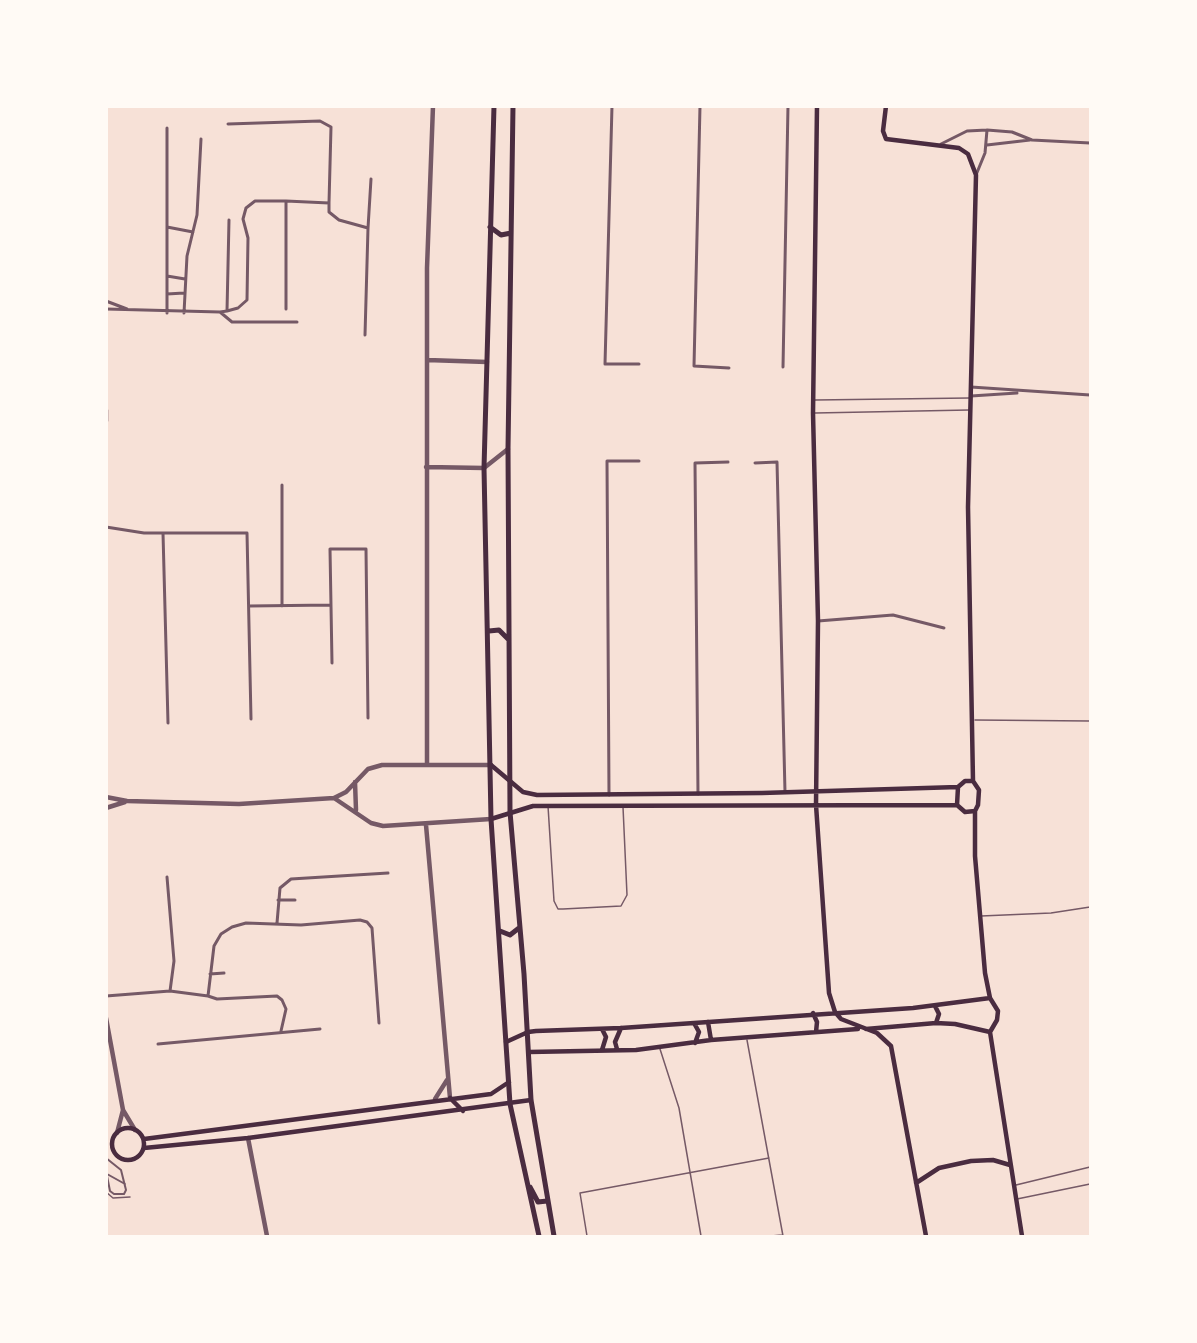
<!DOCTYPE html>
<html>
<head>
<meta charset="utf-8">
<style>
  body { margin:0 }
  #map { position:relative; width:1197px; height:1343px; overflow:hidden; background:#f7e1d7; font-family:Overpass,sans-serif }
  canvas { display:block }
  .frame { position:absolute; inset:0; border:108px solid #fffaf5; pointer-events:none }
</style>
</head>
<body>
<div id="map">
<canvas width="1197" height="1343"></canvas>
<div class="frame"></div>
</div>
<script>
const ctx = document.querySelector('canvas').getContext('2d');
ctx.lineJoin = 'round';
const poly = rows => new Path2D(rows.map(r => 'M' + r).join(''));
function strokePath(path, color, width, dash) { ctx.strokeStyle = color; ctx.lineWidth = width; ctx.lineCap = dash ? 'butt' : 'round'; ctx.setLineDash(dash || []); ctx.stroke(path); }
strokePath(poly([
  [815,400,969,398],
  [815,413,969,410],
  [975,720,1090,721],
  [548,806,554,901,558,909,563,909,621,906,627,895,623,807],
  [981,916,1051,913,1090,907],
  [747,1040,783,1236],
  [660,1049,679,1108,701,1236],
  [1016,1185,1090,1167],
  [106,1192,113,1198,130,1197],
  [1017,1199,1090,1184],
  [587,1236,580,1193,769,1158],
  [771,1236,782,1235]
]), '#755966', 1.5);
strokePath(poly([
  [106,1158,121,1170,126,1190,124,1194,114,1194,110,1191,106,1171],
  [107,1174,125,1184]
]), '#755966', 2);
strokePath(poly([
  [612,106,605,364,639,364],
  [700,106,694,366,729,368],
  [228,124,320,121,331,127,329,203,286,201],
  [167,128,167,313],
  [987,130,1012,132,1032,140,1090,143],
  [941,144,967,131,987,130,985,153,976,175],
  [987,145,1030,140],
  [329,203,329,212,339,220,368,228,365,335],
  [167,227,193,232],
  [368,228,371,179],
  [167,276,185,279],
  [167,294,184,293],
  [106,301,127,309],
  [106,309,220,312,232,322,297,322],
  [227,311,238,308,247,300,248,238,243,219,246,208,255,201,286,201,286,309],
  [220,312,227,311,229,220],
  [184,313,187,256,197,215,201,139],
  [783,367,788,106],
  [971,387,1090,395],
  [971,396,1017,393],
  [755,463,777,462,785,792],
  [106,527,144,533,247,533,251,719],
  [163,533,168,723],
  [249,606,331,605],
  [282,606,282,485],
  [818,621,893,615,944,628],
  [332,663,330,549,366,549,368,718],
  [698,794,695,463,728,462],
  [609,795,607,461,639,461],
  [167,877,174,961,170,991],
  [278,900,295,900],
  [277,923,280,888,291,879,388,873],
  [210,974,224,973],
  [106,996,170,991,208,996,214,946,221,934,232,927,246,923,301,925,360,920,367,922,372,928,379,1023],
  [208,996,217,999,277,996,282,1000,286,1009,281,1031],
  [158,1044,320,1029]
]), '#755966', 3);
strokePath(poly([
  [427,360,487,362],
  [106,410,106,421],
  [426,467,484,468,508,449],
  [427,764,427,268,433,106],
  [355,782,356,810],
  [106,797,127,801,239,804,334,798,346,792,368,769,382,765,491,765],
  [334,798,371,823,383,826,491,819],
  [106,808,125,802],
  [426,825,450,1098],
  [106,1018,123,1110,135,1130],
  [435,1099,447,1080],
  [117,1133,123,1110],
  [248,1138,267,1236]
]), '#755966', 4.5);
strokePath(poly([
  [817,106,813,413,818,621,816,805,829,993,835,1012,841,1019,877,1033,891,1046,926,1236],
  [886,106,883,131,886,139,959,148,968,154,976,175,968,507,973,781],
  [491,765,523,792,537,795,762,793,958,787],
  [975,811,965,812,957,805,958,787,965,781,973,781,979,790,978,805,975,811,975,856,985,973,990,998,998,1011,997,1020,990,1032,1022,1236],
  [491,819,533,806,957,805],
  [935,1006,939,1014,936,1023],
  [813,1013,817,1022,816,1032],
  [708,1022,711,1040],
  [694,1023,699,1032,695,1043],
  [602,1029,606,1037,602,1050],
  [866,1029,936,1023,955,1024,990,1032],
  [506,1042,528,1032,536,1031,621,1028,913,1008,990,998],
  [617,1049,615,1042,621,1028],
  [529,1052,636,1050,711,1040,858,1029],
  [450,1098,463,1111],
  '112 1144a16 16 0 1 1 32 0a16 16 0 1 1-32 0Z',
  [144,1139,491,1094,509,1082],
  [144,1148,248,1138,531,1100],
  [916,1183,939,1168,971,1161,993,1160,1010,1165]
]), '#4a2c40', 4.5);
strokePath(poly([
  [494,106,484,468,491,819,510,1104,539,1236],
  [513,106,508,449,510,812,524,974,531,1100,554,1236],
  [490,227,501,235,511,233],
  [489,631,499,630,508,639],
  [500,931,510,935,519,928],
  [530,1187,538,1202,547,1201]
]), '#4a2c40', 5);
</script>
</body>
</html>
